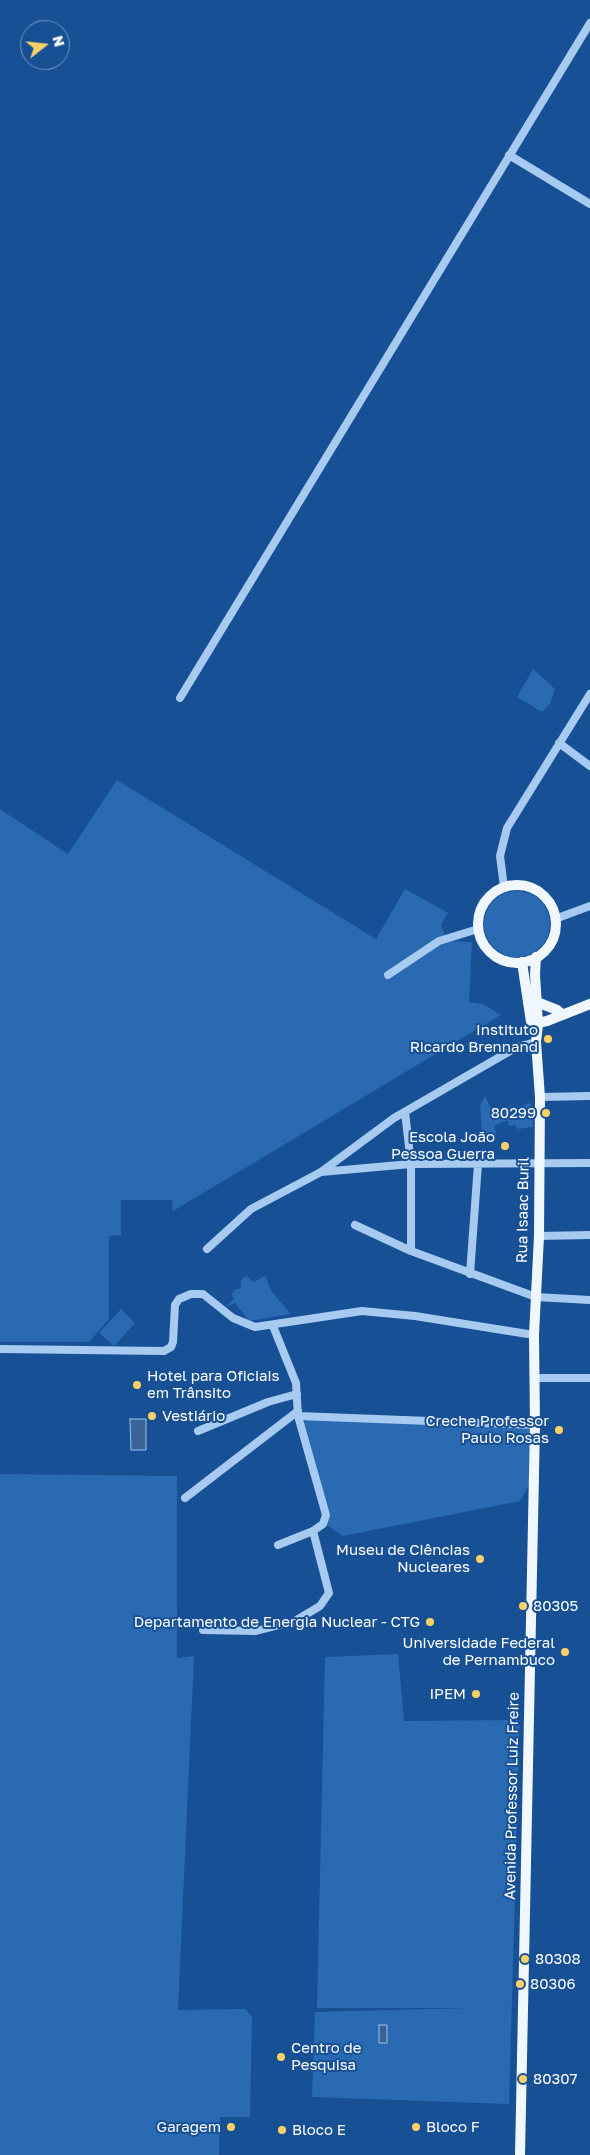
<!DOCTYPE html>
<html>
<head>
<meta charset="utf-8">
<style>
  body { margin:0 }
  #map { position:relative; width:590px; height:2155px; overflow:hidden; background:#175094; font-family:"Golos Text",sans-serif }
  canvas { display:block }
  .north { position:absolute; left:20px; top:20px; width:50px; height:50px; box-sizing:border-box; background:#175094; border:1px solid #7496bf; border-radius:50%; rotate:74deg; font-size:14px; font-weight:700; line-height:20px; text-align:center; color:#fff }
  .north::after { content:''; display:block; margin:auto; width:18px; height:22px; background:#ffd067; clip-path:polygon(50% 0,100% 100%,50% 72%,0 100%) }
</style>
</head>
<body>
<div id="map">
<canvas width="590" height="2155"></canvas>
<div class="north">N</div>
</div>
<script>
const ctx = document.querySelector('canvas').getContext('2d');
ctx.lineJoin = 'round';
function paint(path, color) { ctx.fillStyle = color; ctx.fill(path, 'evenodd'); }
const poly = rows => new Path2D(rows.map(r => 'M' + r).join(''));
function strokePath(path, color, width, dash) { ctx.strokeStyle = color; ctx.lineWidth = width; ctx.lineCap = dash ? 'butt' : 'round'; ctx.setLineDash(dash || []); ctx.stroke(path); }
function write(font, color, halo, rows, align = 'center') {
  ctx.font = font + ' "Golos Text",sans-serif'; ctx.lineWidth = 4; ctx.setLineDash([]); ctx.textBaseline = 'middle'; ctx.strokeStyle = halo; ctx.fillStyle = color; for (const [text, x, y, turn = 0] of rows) {
    ctx.save(); ctx.translate(x, y); ctx.rotate((+turn || 0) * Math.PI / 180); ctx.textAlign = isNaN(turn) ? turn : align; if (halo) ctx.strokeText(text, 0, 0); ctx.fillText(text, 0, 0); ctx.restore();
  }
}
paint(poly([
  [533,669,555,689,550,704,542,712,517,697],
  [117,780,376,939,405,889,448,913,441,925,447,941,472,942,469,1002,483,1004,501,1015,173,1211,172,1200,121,1200,121,1235,109,1236,109,1319,89,1342,0,1342,0,809,68,854],
  '484 924a33 33 0 1 1 66 0a33 33 0 1 1-66 0Z',
  [485,1096,490,1107,497,1110,502,1107,505,1111,510,1105,515,1108,530,1103,532,1106,533,1127,518,1129,515,1125,509,1126,508,1120,494,1126,497,1135,482,1137,480,1106],
  [246,1276,254,1282,265,1276,272,1292,291,1314,249,1321,235,1303,225,1307,234,1299,231,1294,236,1289,241,1289,241,1280],
  [121,1309,135,1323,114,1346,99,1333],
  [308,1418,535,1425,533,1478,520,1501,343,1536,324,1523,299,1429],
  [0,1474,177,1476,177,1658,194,1656,178,2010,245,2009,252,2017,250,2117,220,2117,219,2155,0,2155],
  [398,1654,404,1721,520,1720,509,2104,312,2097,315,2012,468,2008,317,2008,325,1657]
]), '#2a6ab3');
const water = poly([
  [130,1419,146,1419,146,1450,131,1450,130,1419],
  [379,2025,387,2025,387,2043,379,2043,379,2025]
]);
paint(water, '#3a6294');
strokePath(water, '#99c5f3', 1);
strokePath(poly([
  [509,155,590,204],
  [180,698,590,23],
  [559,743,590,766],
  [504,887,500,856,507,828,590,694],
  [555,919,590,906],
  [388,975,439,941,478,929],
  [540,1097,590,1096],
  [405,1112,411,1164,411,1251],
  [321,1172,411,1164,590,1163],
  [355,1225,411,1251,536,1297,590,1300],
  [539,1236,590,1235],
  [207,1249,251,1209,321,1172,394,1118,517,1047,536,1042],
  [470,1274,478,1164],
  [0,1349,164,1351,171,1347,173,1342,175,1305,179,1299,191,1294,203,1294,233,1318,255,1327,362,1311,415,1316,534,1335],
  [534,1378,590,1378],
  [298,1416,535,1425],
  [198,1431,268,1402,297,1394],
  [185,1498,298,1411],
  [278,1545,313,1531],
  [203,1630,256,1631,295,1621,320,1606,329,1593,313,1531,323,1524,326,1515,298,1416,296,1383,273,1326]
]), '#a7caf1', 8);
strokePath(poly([
  '478 924a39 39 0 1 1 78 0a39 39 0 1 1-78 0Z',
  [522,962,531,1022],
  [537,1002,557,1010,562,1014],
  [533,1024,547,1021,590,1004],
  [520,2155,535,1425,534,1335,539,1236,540,1097,536,1042,538,1024,535,974,536,957]
]), '#f1f7ff', 10);
for (const [x, y, r, color] of [
  [548,1039,5,"#ffd067"],
  [546,1113,5,"#ffd067"],
  [505,1146,5,"#ffd067"],
  [137,1385,5,"#ffd067"],
  [152,1416,5,"#ffd067"],
  [559,1430,5,"#ffd067"],
  [480,1559,5,"#ffd067"],
  [523,1606,5,"#ffd067"],
  [430,1622,5,"#ffd067"],
  [565,1652,5,"#ffd067"],
  [476,1694,5,"#ffd067"],
  [525,1959,5,"#ffd067"],
  [520,1984,5,"#ffd067"],
  [281,2057,5,"#ffd067"],
  [523,2079,5,"#ffd067"],
  [231,2127,5,"#ffd067"],
  [416,2127,5,"#ffd067"],
  [282,2130,5,"#ffd067"]
]) { const dot = new Path2D(); dot.arc(x, y, r, 0, 2 * Math.PI); ctx.fillStyle = color; ctx.fill(dot); strokePath(dot, '#175094', 2); }
write('15px', '#fff', '#175094', [
  ["Instituto",538,1030],
  ["Ricardo Brennand",538,1047],
  ["80299",536,1113],
  ["Escola João",495,1137],
  ["Pessoa Guerra",495,1154],
  ["Hotel para Oficiais",147,1376,"left"],
  ["em Trânsito",147,1393,"left"],
  ["Vestiário",162,1416,"left"],
  ["Creche Professor",549,1421],
  ["Paulo Rosas",549,1438],
  ["Museu de Ciências",470,1550],
  ["Nucleares",470,1567],
  ["80305",533,1606,"left"],
  ["Departamento de Energia Nuclear - CTG",420,1622],
  ["Universidade Federal",555,1643],
  ["de Pernambuco",555,1660],
  ["IPEM",466,1694],
  ["80308",535,1959,"left"],
  ["80306",530,1984,"left"],
  ["Centro de",291,2048,"left"],
  ["Pesquisa",291,2065,"left"],
  ["80307",533,2079,"left"],
  ["Garagem",221,2127],
  ["Bloco F",426,2127,"left"],
  ["Bloco E",292,2130,"left"]
], 'right');
write('15px', '#fff', '#175094', [
  ["Rua Isaac Buril",523,1210,-89],
  ["Avenida Professor Luiz Freire",512,1796,-89]
]);
</script>
</body>
</html>
